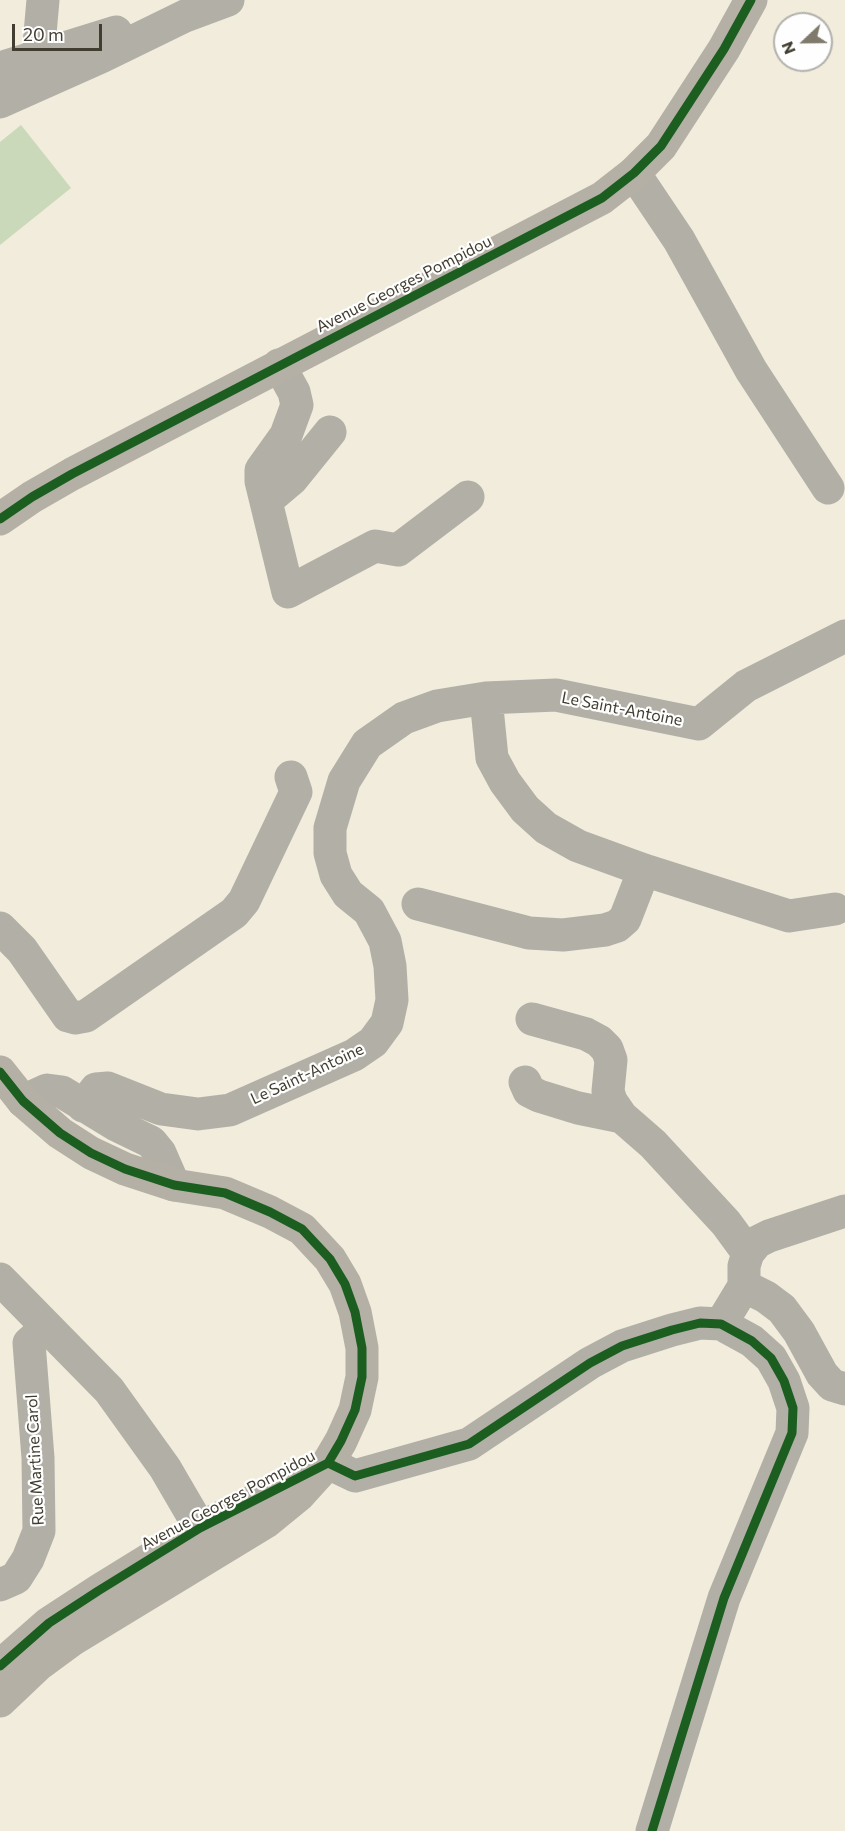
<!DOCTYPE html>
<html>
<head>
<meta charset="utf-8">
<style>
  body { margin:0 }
  #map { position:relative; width:845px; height:1831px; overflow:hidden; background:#f1ecdb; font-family:Commissioner,sans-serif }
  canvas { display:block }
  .north { position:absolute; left:773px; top:12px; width:60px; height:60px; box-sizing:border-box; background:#fefefe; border:2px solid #b2b1ac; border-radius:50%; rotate:248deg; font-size:16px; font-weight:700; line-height:24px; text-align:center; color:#413d30 }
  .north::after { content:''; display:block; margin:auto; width:21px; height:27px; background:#7f7a6c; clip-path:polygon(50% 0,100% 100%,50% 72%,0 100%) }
  .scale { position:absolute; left:12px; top:24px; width:90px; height:27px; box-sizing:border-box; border:3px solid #413d30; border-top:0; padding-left:8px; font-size:18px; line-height:21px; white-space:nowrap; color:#413d30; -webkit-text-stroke:4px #fefefe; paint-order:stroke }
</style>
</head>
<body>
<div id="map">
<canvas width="845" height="1831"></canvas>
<div class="north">N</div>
<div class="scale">20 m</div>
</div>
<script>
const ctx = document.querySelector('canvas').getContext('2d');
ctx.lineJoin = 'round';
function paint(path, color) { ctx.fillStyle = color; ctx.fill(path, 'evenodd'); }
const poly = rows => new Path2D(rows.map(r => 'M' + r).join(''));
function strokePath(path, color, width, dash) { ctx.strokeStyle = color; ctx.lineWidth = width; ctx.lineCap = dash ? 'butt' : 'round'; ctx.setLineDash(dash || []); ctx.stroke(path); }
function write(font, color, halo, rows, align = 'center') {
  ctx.font = font + ' Commissioner,sans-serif'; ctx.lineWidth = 4.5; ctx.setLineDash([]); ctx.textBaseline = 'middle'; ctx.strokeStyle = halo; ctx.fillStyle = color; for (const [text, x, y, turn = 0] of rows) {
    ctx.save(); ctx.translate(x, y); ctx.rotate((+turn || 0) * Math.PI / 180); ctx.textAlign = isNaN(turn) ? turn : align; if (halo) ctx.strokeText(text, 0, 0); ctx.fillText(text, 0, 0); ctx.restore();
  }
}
paint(poly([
  [21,125,71,188,0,245,0,142]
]), '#c9d9b9');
strokePath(poly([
  [0,68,116,32],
  [25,71,38,56,43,0],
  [0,102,101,57,185,16,228,0],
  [634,173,679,240,751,370,828,488],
  [279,365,294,392,297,405,286,435,261,470,261,481,288,592,375,546,398,550,468,497],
  [266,501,292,479,330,432],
  [418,904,529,933,563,935,605,930,617,926,625,919,644,870],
  [835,909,789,916,644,870,578,846,546,828,525,809,505,782,492,758,486,698,556,695,699,724,746,686,845,636],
  [0,928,22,950,68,1016,75,1018,86,1016,234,913,244,901,296,792,291,777],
  [532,1019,586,1034,599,1041,607,1049,611,1060,608,1091,611,1101,622,1117,653,1144,726,1223,748,1253],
  [525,1082,529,1091,539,1096,578,1108,622,1117],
  [23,1101,47,1090,62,1092,116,1125,151,1142,160,1153,174,1185],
  [83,1106,96,1089,108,1088,161,1109,198,1114,230,1110,354,1055,373,1042,387,1023,392,1000,390,966,385,941,369,911,348,894,336,875,330,853,330,828,344,781,367,744,404,718,437,706,486,698],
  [0,1279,109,1390,165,1468,200,1528],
  [744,1286,766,1297,782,1309,799,1332,822,1374,832,1385,845,1389],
  [721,1324,744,1286,744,1266,748,1253,757,1242,769,1236,845,1211],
  [328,1463,355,1476,469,1444,590,1363,622,1346,672,1330,700,1323,721,1324,752,1341,771,1358,784,1381,793,1408,792,1433,724,1598,652,1831],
  [0,1585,16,1578,28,1559,39,1531,38,1458,29,1343,46,1328]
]), '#b2afa7', 33);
strokePath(poly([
  [0,519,32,497,72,474,602,198,634,173,661,146,724,49,751,0],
  [0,1072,23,1101,60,1133,91,1153,125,1169,174,1185,225,1193,270,1212,302,1229,330,1259,345,1284,355,1312,362,1348,362,1377,355,1410,341,1441,328,1463,299,1495,266,1522,72,1640,38,1665,0,1701],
  [0,1666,49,1623,98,1591,200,1528,297,1479]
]), '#b5b0a5', 33);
strokePath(poly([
  [0,519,32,497,72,474,602,198,634,173,661,146,724,49,751,0],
  [0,1072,23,1101,60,1133,91,1153,125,1169,174,1185,225,1193,270,1212,302,1229,330,1259,345,1284,355,1312,362,1348,362,1377,355,1410,341,1441,328,1463,200,1528,98,1591,49,1623,0,1666],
  [328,1463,355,1476,469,1444,590,1363,622,1346,672,1330,700,1323,721,1324,752,1341,771,1358,784,1381,793,1408,792,1433,724,1598,652,1831]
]), '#1b5e20', 9);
write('16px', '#413d30', '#fefefe', [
  ["Avenue Georges Pompidou",404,284,-27],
  ["Le Saint-Antoine",622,709,11],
  ["Le Saint-Antoine",307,1074,-25],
  ["Rue Martine Carol",35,1460,-93],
  ["Avenue Georges Pompidou",228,1500,-28]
]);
</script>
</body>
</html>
